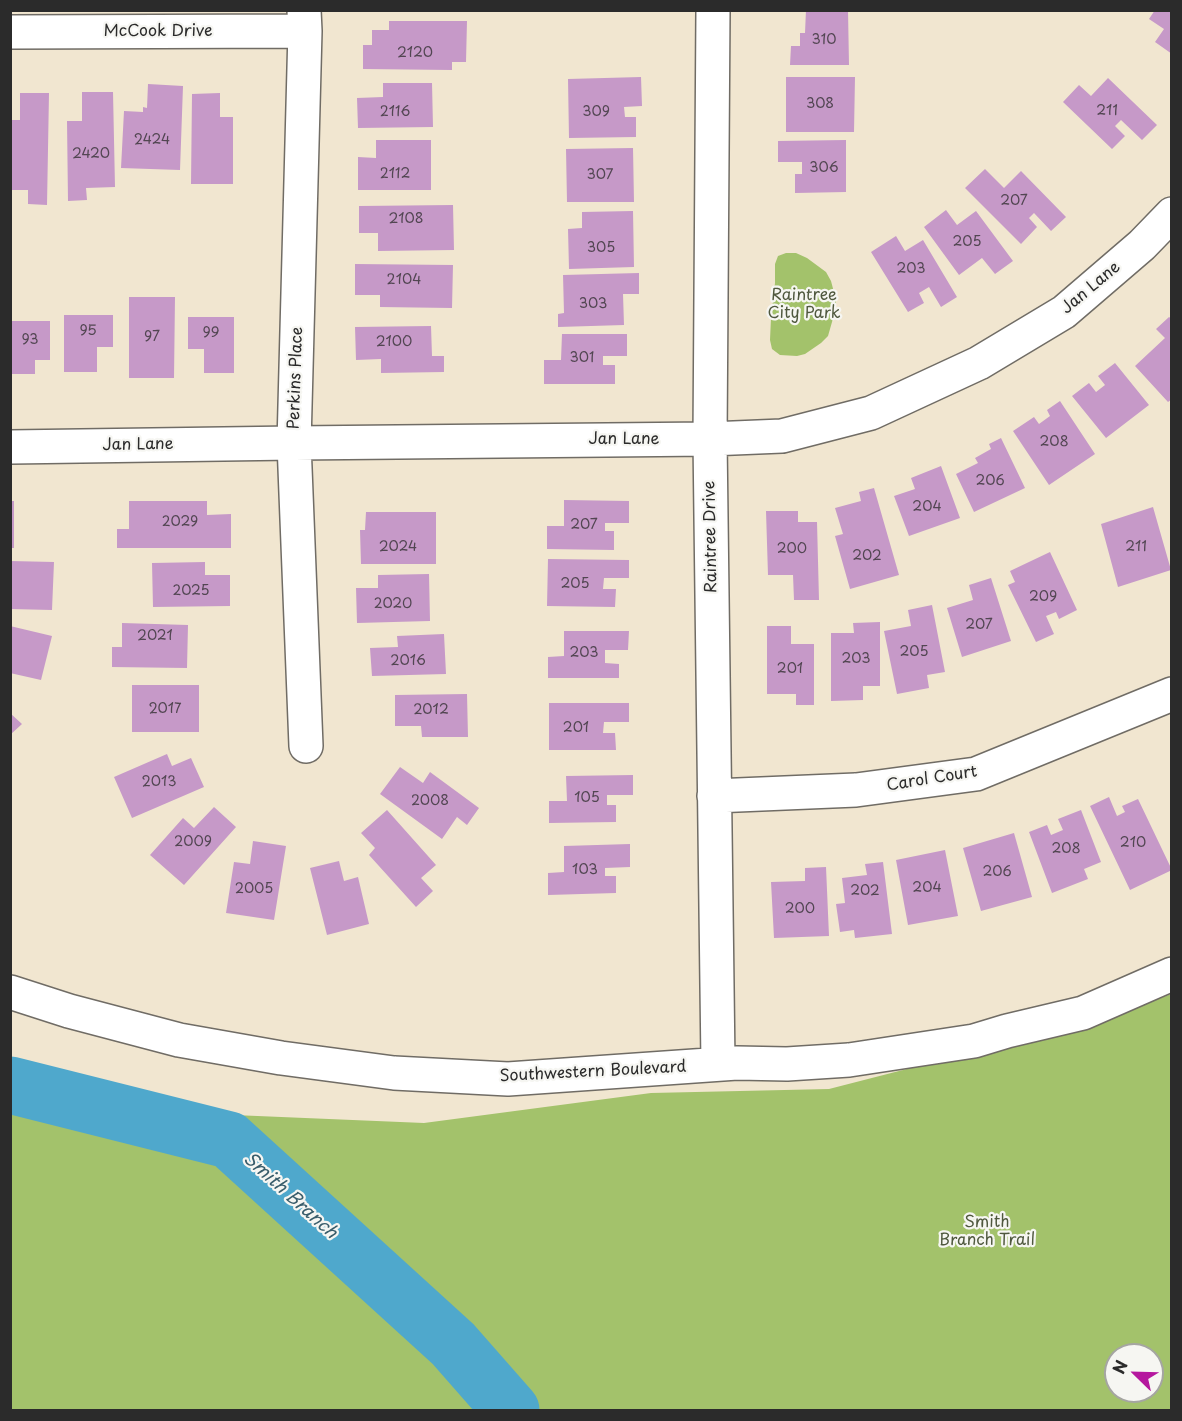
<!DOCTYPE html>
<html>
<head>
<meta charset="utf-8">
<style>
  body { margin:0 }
  #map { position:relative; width:1182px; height:1421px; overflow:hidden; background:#f1e6d0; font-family:"Playpen Sans",sans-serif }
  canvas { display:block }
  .frame { position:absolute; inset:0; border:12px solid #2b2b2b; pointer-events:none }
  .north { position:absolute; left:1104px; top:1343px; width:60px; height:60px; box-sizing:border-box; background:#f6f6f2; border:2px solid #a5a5a2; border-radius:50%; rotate:293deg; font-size:16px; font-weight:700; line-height:24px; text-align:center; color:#2b2b2b }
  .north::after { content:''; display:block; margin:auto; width:21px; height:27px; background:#b5179e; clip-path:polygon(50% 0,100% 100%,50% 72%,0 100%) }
</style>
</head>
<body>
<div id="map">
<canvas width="1182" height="1421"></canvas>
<div class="frame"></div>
<div class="north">N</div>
</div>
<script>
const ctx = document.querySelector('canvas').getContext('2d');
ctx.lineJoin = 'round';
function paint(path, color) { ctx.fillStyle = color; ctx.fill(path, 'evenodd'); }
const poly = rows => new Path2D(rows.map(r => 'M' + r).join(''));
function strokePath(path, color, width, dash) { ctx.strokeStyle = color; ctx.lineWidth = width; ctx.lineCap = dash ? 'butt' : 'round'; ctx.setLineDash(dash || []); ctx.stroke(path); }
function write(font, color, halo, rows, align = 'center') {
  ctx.font = font + ' "Playpen Sans",sans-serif'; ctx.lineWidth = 4.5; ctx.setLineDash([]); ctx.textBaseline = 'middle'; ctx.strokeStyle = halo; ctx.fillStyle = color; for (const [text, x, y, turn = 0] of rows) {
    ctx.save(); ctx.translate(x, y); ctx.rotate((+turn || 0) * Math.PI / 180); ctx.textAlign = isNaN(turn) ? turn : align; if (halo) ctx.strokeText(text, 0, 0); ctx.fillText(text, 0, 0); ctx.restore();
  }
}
paint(poly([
  [786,253,796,253,807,258,826,272,831,281,836,300,836,308,828,336,821,343,805,354,797,356,780,355,772,349,770,340,771,318,775,283,775,264,778,256],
  [1171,994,1171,1410,11,1410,11,1107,91,1109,424,1123,651,1093,829,1089,1121,1014],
  [1116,1355,1152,1355,1152,1391,1116,1391]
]), '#a3c26b');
strokePath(poly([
  [10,1085,229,1140,453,1344,511,1410]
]), '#4fa8cc', 57);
paint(poly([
  [806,10,848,10,849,65,790,65,791,46,800,46,800,33,805,33],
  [1155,10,1172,10,1172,54,1155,42,1164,29,1149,19],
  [389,21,467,21,466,62,452,62,452,70,363,69,363,45,372,45,372,30,389,30],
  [641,77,642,106,624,107,625,117,636,117,636,137,569,138,568,79],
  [786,77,855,77,854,132,786,132],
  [1108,78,1157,125,1142,140,1121,120,1115,126,1125,136,1112,149,1063,102,1079,85,1091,96],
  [383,83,432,83,433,127,358,128,357,98,383,97],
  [148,84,183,86,180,170,121,168,124,111,143,112,143,107,147,108],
  [82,92,113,92,115,187,86,188,87,200,68,201,67,121,82,121],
  [20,93,49,93,47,205,28,204,28,190,10,190,10,120,20,120],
  [220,93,220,117,233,117,233,184,191,184,192,94],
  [376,140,431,140,431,190,358,190,358,157,376,158],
  [846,140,846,192,795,193,795,174,802,174,802,162,778,162,778,141],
  [633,148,634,202,567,202,566,149],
  [985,169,1004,188,1021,171,1066,217,1051,231,1034,213,1029,218,1037,227,1021,244,965,188],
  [453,205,454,250,378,251,378,233,359,233,359,206],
  [946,210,957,225,976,211,1013,261,995,274,982,258,959,275,924,227],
  [633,211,634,267,569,269,568,229,582,228,582,212],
  [896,236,905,251,923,240,957,297,941,307,929,287,919,293,924,303,908,312,871,252],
  [355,264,453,265,452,308,380,307,380,295,355,295],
  [639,273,639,294,623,294,624,325,558,327,558,314,564,313,563,275],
  [129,297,175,297,174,378,129,378],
  [64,315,113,315,113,347,97,347,97,372,64,372],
  [188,317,234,317,234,373,204,373,204,349,188,349],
  [1169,317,1172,319,1172,399,1168,402,1135,366,1165,338,1156,329],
  [10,321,50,321,50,360,35,360,35,374,10,374],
  [431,326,432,356,444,356,444,372,381,373,381,359,356,360,355,327],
  [562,334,627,334,627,356,603,356,603,365,615,365,615,384,544,384,544,360,561,360],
  [1115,363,1149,405,1106,438,1072,396,1089,383,1096,392,1105,385,1098,376],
  [1060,401,1095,454,1049,485,1013,431,1034,417,1039,424,1050,416,1047,410],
  [1001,438,1025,488,974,512,956,474,978,463,975,458,991,449,989,444],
  [941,466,960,518,909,536,894,496,915,489,911,478],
  [874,488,899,575,850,589,835,536,843,534,835,508,861,501,859,492],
  [564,500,629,501,629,523,605,523,605,531,614,531,614,550,547,549,547,526,564,526],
  [10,501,14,501,14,548,10,548],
  [129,501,207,501,207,515,231,514,231,548,117,548,117,529,129,529],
  [1153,507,1171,570,1118,587,1101,524],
  [766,511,798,511,798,522,817,522,819,600,794,600,793,575,768,575],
  [366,512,436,512,436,564,361,564,360,530,365,530],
  [1050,552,1077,610,1059,619,1056,612,1046,616,1054,634,1036,642,1008,585,1015,582,1010,571],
  [548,559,629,560,629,578,604,578,603,589,616,589,615,607,547,606],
  [10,561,54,562,52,610,10,609],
  [205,562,205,575,230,575,230,606,153,607,152,563],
  [429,574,430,621,357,623,356,588,378,588,378,575],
  [991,578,1011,641,962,657,947,608,973,600,969,585],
  [932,605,945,672,927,675,929,688,897,694,884,631,911,626,908,610],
  [880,622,880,686,863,686,863,700,831,701,831,633,854,633,853,623],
  [122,623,188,625,187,668,112,667,112,647,122,647],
  [10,626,52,636,41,680,10,673],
  [767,626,791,626,791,644,814,644,814,705,796,705,796,694,767,694],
  [564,631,629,631,628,650,605,650,605,663,619,664,619,678,548,678,548,657,564,656],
  [444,634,446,674,372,676,370,648,398,647,397,636],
  [132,685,199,685,199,732,132,732],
  [467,694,468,737,422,737,421,726,395,726,395,695],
  [549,703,629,703,629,722,604,722,603,733,615,733,616,750,549,750],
  [10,713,22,724,10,735],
  [167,754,172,766,191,758,204,787,132,818,114,777],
  [400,767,423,783,430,772,479,808,467,825,457,817,442,839,380,794],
  [633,775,633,795,607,795,607,805,616,805,616,822,549,823,549,801,567,801,566,776],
  [1109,797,1117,816,1125,812,1122,806,1138,799,1172,870,1130,890,1090,806],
  [214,807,236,827,184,885,150,855,183,818,194,828],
  [387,810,436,865,421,878,433,891,416,907,369,855,375,848,361,833],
  [1081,810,1101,862,1084,869,1088,879,1052,893,1029,832,1047,825,1051,835,1063,830,1058,819],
  [1014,833,1032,897,981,911,963,848],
  [253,841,286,846,274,920,226,913,234,862,250,864],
  [630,844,630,867,605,868,605,876,616,876,616,893,548,895,548,873,564,872,564,846],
  [945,850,958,916,908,925,896,860],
  [339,861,344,881,358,877,369,924,327,935,310,868],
  [883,862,892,934,855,938,854,930,840,932,836,904,845,903,842,878,867,875,865,864],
  [826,867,829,936,774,938,771,882,805,881,805,868]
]), '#c699c8');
const minor = poly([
  [304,10,305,31,294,443,306,746],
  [713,10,710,439,718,1064],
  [10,32,305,31],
  [10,447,294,443,710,439,782,436,871,413,979,363,1064,312,1142,245,1172,214],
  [714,796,856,790,976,774,1172,694],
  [10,992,69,1011,179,1040,281,1058,394,1073,508,1079,737,1063,787,1064,849,1060,974,1041,1007,1031,1083,1013,1172,974]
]);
strokePath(minor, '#706c65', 36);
strokePath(minor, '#fff', 33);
write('14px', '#524652', null, [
  ["310",824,40],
  ["2120",415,53],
  ["308",820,104],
  ["211",1107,111],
  ["2116",395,112],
  ["309",596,112],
  ["2424",152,140],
  ["2420",91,154],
  ["306",824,168],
  ["2112",395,174],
  ["307",600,175],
  ["207",1014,201],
  ["2108",406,219],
  ["205",967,242],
  ["305",601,248],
  ["203",911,269],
  ["2104",404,280],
  ["303",593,304],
  ["95",88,331],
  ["99",211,333],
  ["97",152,337],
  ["93",30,340],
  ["2100",394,342],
  ["301",582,358],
  ["208",1054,442],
  ["206",990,481],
  ["204",927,507],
  ["2029",180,522],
  ["207",584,525],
  ["2024",398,547],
  ["211",1136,547],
  ["200",792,549],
  ["202",867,556],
  ["205",575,584],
  ["2025",191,591],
  ["209",1043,597],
  ["2020",393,604],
  ["207",979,625],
  ["2021",155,636],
  ["205",914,652],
  ["203",584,653],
  ["203",856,659],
  ["2016",408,661],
  ["201",790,669],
  ["2017",165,709],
  ["2012",431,710],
  ["201",576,728],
  ["2013",159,782],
  ["105",587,798],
  ["2008",430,801],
  ["2009",193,842],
  ["210",1133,843],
  ["208",1066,849],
  ["103",585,870],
  ["206",997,872],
  ["204",927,888],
  ["2005",254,889],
  ["202",865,891],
  ["200",800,909]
]);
write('16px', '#2b2b2b', '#f6f6f2', [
  ["McCook Drive",158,32],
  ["Jan Lane",1091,288,-40],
  ["Perkins Place",296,378,-88],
  ["Jan Lane",624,440],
  ["Jan Lane",138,445,-1],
  ["Raintree Drive",711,537,-91],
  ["Carol Court",932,779,-9],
  ["Southwestern Boulevard",593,1072,-3]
]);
write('16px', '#4f583e', '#f6f6f2', [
  ["Raintree",804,296],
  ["City Park",804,314],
  ["Smith",987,1223],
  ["Branch Trail",987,1241]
]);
write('italic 18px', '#395d6b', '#f6f6f2', [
  ["Smith Branch",290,1196,42]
]);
</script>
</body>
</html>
